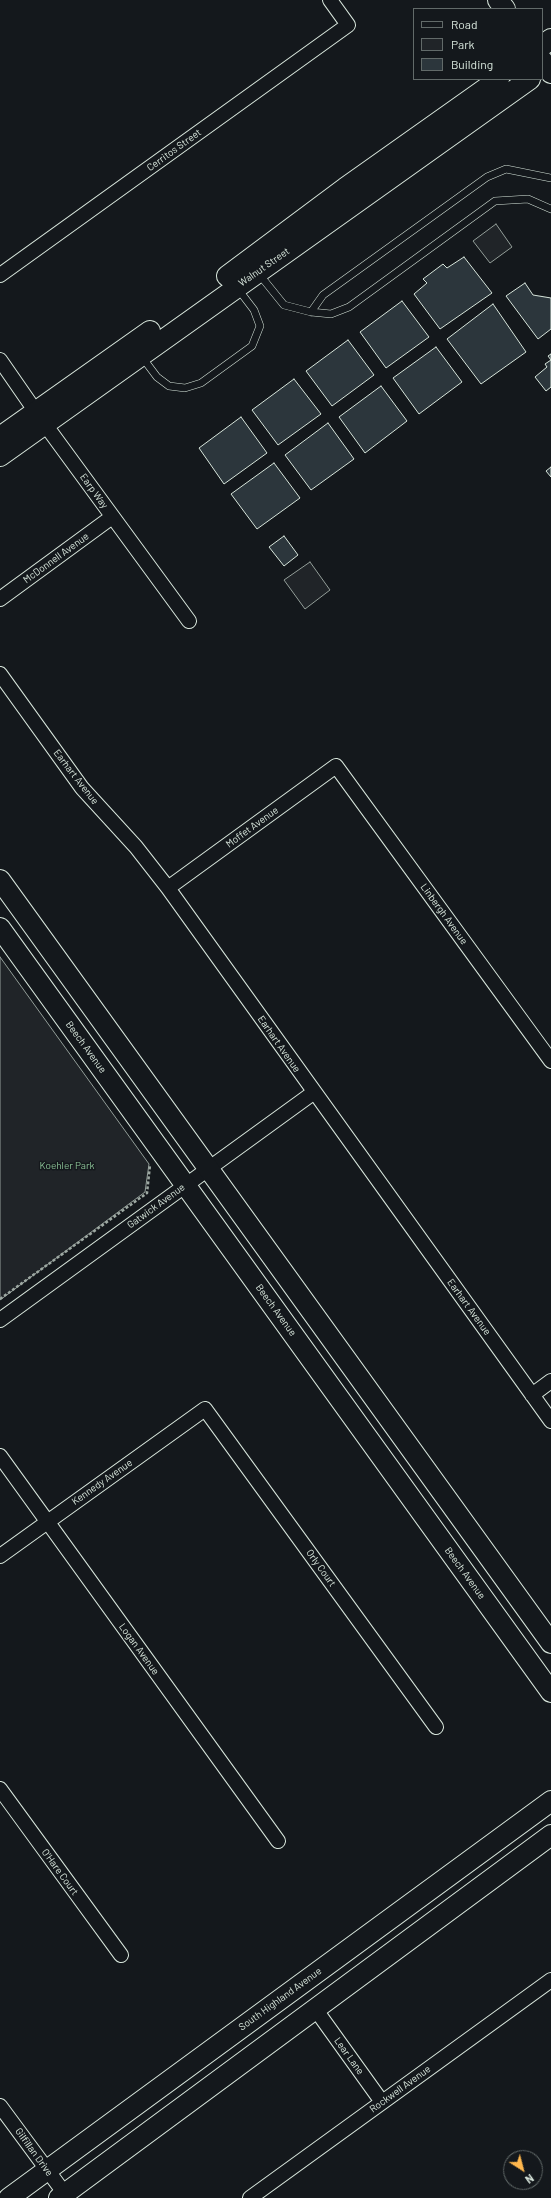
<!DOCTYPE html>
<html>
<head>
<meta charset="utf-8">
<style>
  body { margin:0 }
  #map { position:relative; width:551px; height:2198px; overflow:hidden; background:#14181c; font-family:Barlow,sans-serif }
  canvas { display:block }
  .legend { position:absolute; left:413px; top:8px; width:130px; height:72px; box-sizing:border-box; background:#14181c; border:1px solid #626a69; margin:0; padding:5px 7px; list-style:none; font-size:12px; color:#d8e6dc }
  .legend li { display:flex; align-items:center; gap:8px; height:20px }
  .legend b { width:20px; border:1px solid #626a69 }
  .north { position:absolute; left:503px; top:2150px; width:40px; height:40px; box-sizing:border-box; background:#14181c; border:1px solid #626a69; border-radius:50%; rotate:144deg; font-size:11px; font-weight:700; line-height:16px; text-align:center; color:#d8e6dc }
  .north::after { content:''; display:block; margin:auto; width:14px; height:18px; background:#ffb74d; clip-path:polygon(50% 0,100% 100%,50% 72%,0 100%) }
</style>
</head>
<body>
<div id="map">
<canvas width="551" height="2198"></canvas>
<ul class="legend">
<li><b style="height:5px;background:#14181c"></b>Road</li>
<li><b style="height:11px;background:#202428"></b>Park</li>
<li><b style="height:11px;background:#2c363c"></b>Building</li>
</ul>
<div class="north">N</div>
</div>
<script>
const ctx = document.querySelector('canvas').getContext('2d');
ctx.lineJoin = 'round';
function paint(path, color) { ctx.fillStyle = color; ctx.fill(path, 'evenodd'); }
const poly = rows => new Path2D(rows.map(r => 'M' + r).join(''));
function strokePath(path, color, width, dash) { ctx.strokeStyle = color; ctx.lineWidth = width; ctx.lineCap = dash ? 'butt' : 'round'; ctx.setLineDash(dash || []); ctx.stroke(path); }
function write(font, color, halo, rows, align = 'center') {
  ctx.font = font + ' Barlow,sans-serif'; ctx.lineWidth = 3; ctx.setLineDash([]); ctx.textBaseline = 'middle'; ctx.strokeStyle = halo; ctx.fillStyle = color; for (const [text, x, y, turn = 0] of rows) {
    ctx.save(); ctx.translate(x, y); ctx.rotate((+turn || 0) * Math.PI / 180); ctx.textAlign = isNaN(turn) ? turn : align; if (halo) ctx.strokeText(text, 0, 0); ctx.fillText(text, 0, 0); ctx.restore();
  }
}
const green = poly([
  [496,224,512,247,490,263,473,241,496,224],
  [310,562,330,590,305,609,284,580,310,562],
  [0,957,149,1164,145,1192,0,1300,0,957]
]);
paint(green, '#202428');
strokePath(green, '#939e99', 1);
const building = poly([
  [464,257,492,293,440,329,414,294,427,283,423,279,443,264,447,268,464,257],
  [525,283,533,295,551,298,551,329,538,339,506,296,525,283],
  [402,301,429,337,386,368,360,332,402,301],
  [493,304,526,352,481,384,447,339,493,304],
  [348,340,374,375,332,406,306,371,348,340],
  [436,347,462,382,419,414,393,378,436,347],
  [551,354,551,387,546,391,535,377,547,367,545,364,551,360,548,356,551,354],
  [294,379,321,414,278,445,252,410,294,379],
  [381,386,407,421,365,453,339,417,381,386],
  [241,417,267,453,224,484,199,448,241,417],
  [328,423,354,459,311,490,285,455,328,423],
  [274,463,300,498,257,529,231,494,274,463],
  [551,467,551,477,546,471,551,467],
  [284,536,298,555,284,566,269,547,284,536]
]);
paint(building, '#2c363c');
strokePath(building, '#d8e6dc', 1);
const lane = poly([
  [259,274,284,305,311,312,331,314,349,307,495,201,528,199,551,209],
  [311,312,323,295,487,177,506,169,551,178],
  [142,357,157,377,169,386,185,388,201,383,252,346,260,326,254,310,238,289]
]);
const street = poly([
  [0,275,348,25,330,0],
  [0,360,36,412,189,621],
  [0,599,112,517],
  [0,674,82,788,136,847,168,888,551,1421],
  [168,888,336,766,551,1061],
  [0,1320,313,1093],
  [532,1395,551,1381],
  [0,1456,278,1841],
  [0,1556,205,1409,436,1727],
  [0,1789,121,1955],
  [316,2010,382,2102],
  [0,2106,68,2198],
  [250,2198,551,1980]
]);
const secondary = poly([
  [498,0,505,9],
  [542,46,551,39],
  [542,60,551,73],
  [227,276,345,188,499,79],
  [0,437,150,331],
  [0,456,530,79],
  [0,880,551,1643],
  [0,928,551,1692],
  [9,2198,551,1801],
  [59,2198,551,1835]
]);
strokePath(lane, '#d8e6dc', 8);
strokePath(street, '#d8e6dc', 16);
strokePath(secondary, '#d8e6dc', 22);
strokePath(poly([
  [0,1299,147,1193,150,1165]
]), '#9da8a2', 2.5, [3, 2]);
strokePath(lane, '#14181c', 7);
strokePath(street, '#14181c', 14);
strokePath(secondary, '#14181c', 20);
write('10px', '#d8e6dc', '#14181c', [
  ["Cerritos Street",174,150,-36],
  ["Walnut Street",264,267,-35],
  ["Earp Way",94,491,54],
  ["McDonnell Avenue",56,558,-36],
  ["Earhart Avenue",76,777,52],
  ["Moffet Avenue",252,827,-36],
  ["Linbergh Avenue",444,914,54],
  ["Earhart Avenue",279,1044,55],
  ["Beech Avenue",86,1047,54],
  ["Gatwick Avenue",156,1206,-36],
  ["Earhart Avenue",469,1307,54],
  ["Beech Avenue",276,1310,54],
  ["Kennedy Avenue",102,1482,-35],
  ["Orly Court",321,1568,54],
  ["Beech Avenue",465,1573,54],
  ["Logan Avenue",139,1649,54],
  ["O'Hare Court",60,1872,54],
  ["South Highland Avenue",280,1999,-36],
  ["Lear Lane",349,2056,54],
  ["Rockwell Avenue",400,2089,-36],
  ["Gilfillan Drive",34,2152,54]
]);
write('10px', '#8ac095', '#14181c', [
  ["Koehler Park",67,1166]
]);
</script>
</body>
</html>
